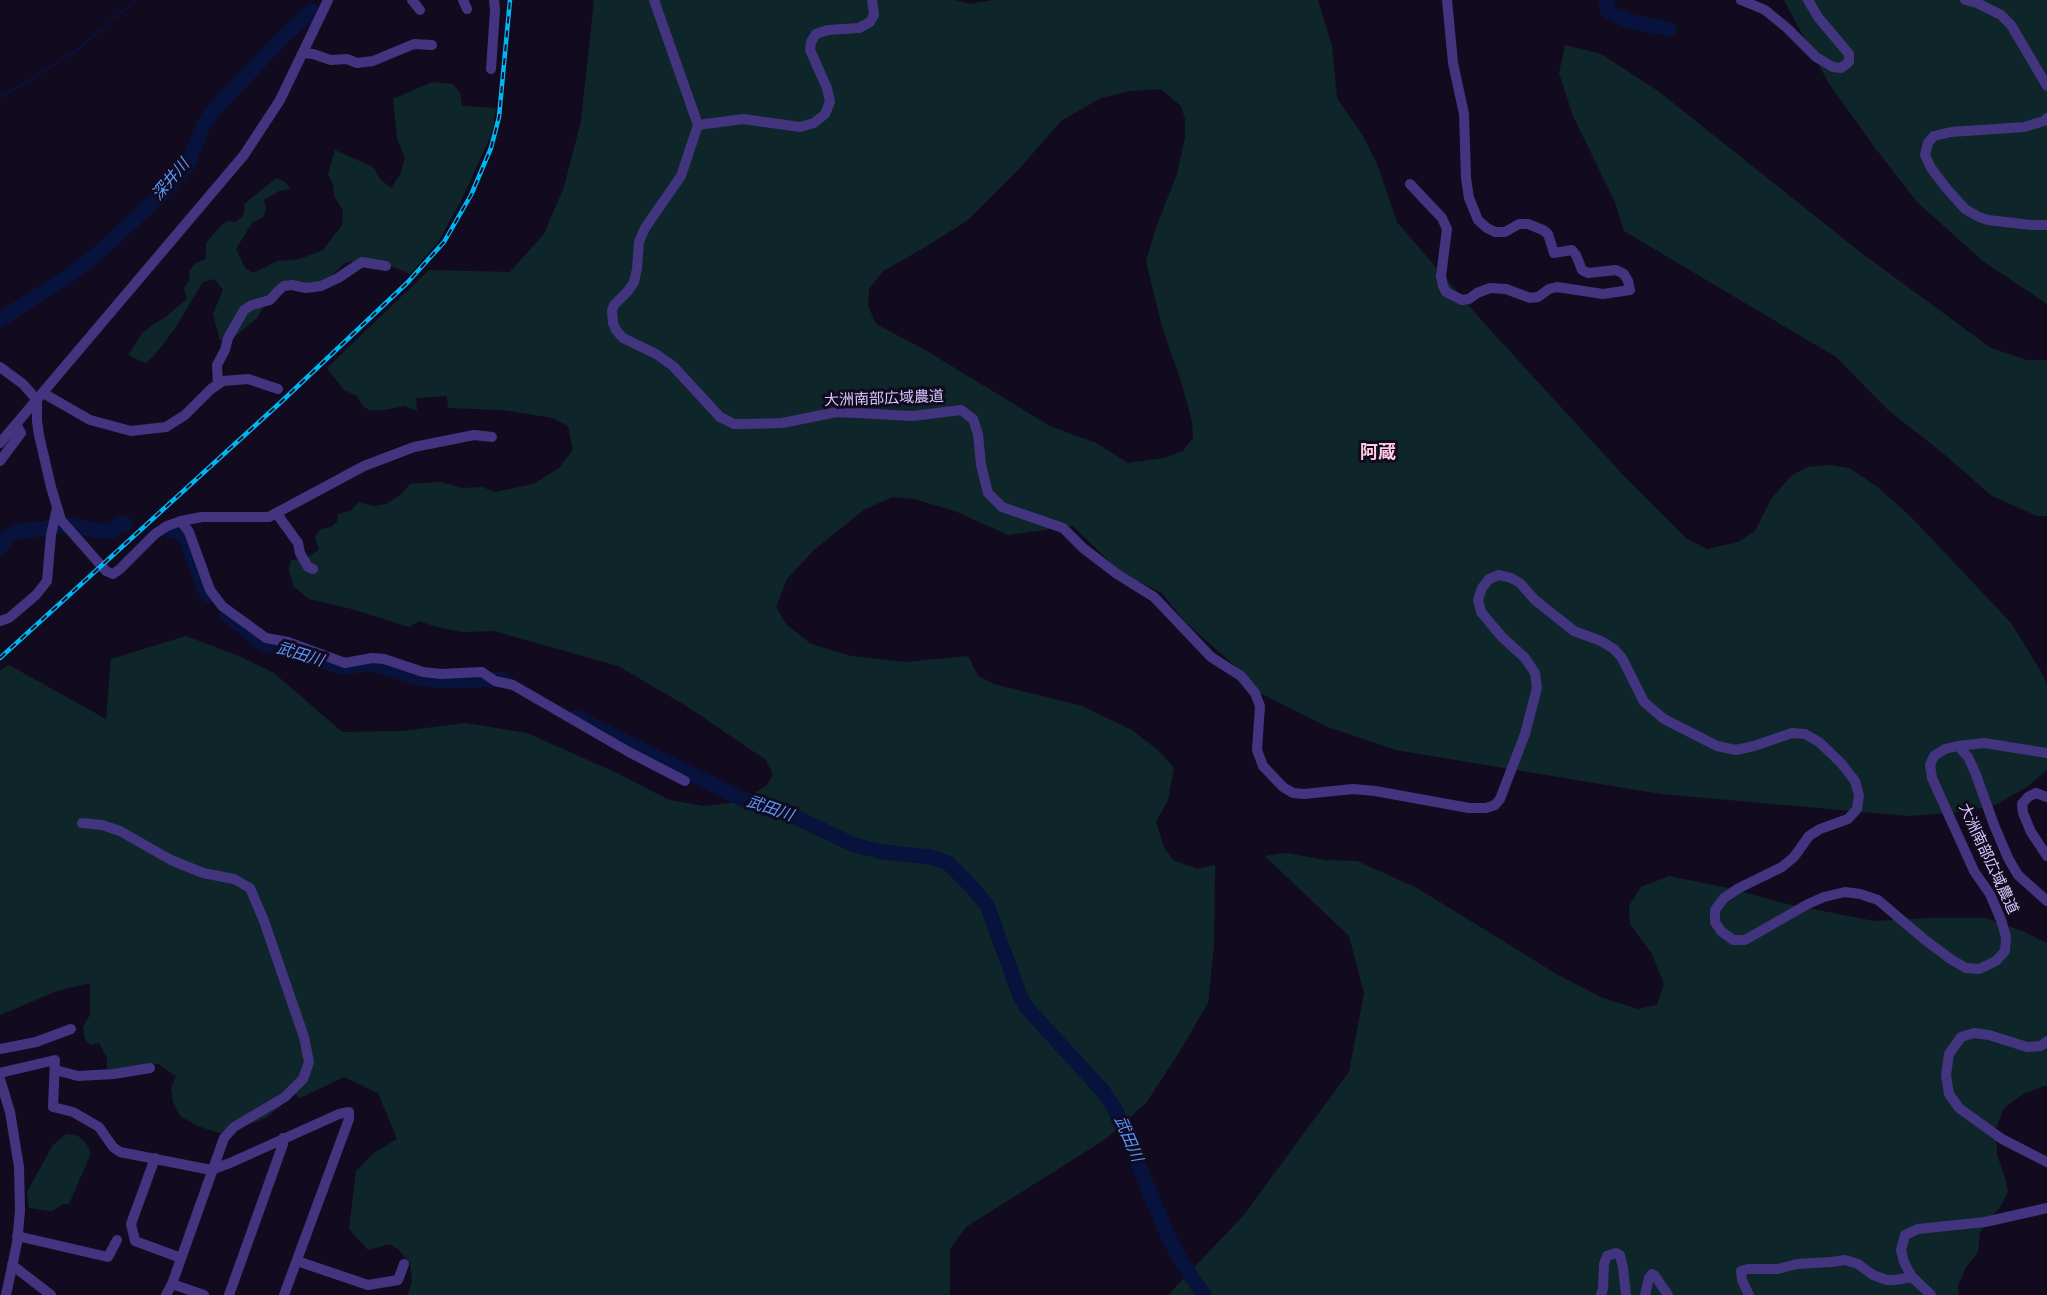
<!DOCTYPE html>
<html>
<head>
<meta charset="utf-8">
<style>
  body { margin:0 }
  canvas { display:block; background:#120b1f }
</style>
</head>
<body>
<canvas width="2047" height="1295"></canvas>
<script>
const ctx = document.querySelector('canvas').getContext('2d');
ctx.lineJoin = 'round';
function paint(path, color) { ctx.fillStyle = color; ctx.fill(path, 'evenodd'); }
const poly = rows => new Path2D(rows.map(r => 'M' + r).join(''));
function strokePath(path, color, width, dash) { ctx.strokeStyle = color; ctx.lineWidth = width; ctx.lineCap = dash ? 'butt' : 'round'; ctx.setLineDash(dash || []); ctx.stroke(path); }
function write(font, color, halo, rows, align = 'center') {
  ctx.font = font + ' Arial,"Noto Sans JP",sans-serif'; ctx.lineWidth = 6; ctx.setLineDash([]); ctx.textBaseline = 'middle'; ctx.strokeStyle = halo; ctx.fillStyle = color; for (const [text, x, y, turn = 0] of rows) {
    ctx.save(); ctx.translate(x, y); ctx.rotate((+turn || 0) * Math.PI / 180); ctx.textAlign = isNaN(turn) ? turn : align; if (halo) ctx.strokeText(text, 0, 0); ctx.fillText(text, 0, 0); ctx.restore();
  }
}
paint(poly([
  [594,0,954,0,970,4,993,0,1318,0,1332,46,1337,98,1363,136,1377,164,1397,222,1483,322,1623,475,1687,539,1707,549,1738,542,1755,531,1771,499,1791,476,1807,467,1829,465,1849,468,1876,486,1911,517,2011,623,2040,670,2047,685,2047,770,2027,787,1995,805,1961,812,1909,816,1661,794,1396,750,1328,727,1258,692,1241,671,1184,621,1162,593,1135,580,1113,565,1073,526,1008,535,955,511,914,499,892,497,865,509,814,550,787,579,776,607,786,624,811,644,851,656,906,662,968,656,978,676,997,685,1082,706,1132,730,1160,752,1174,768,1168,800,1156,822,1164,847,1173,860,1197,869,1215,865,1214,945,1208,1003,1178,1054,1146,1103,1104,1140,966,1227,950,1249,950,1295,405,1295,408,1294,412,1282,410,1263,399,1250,390,1244,368,1250,349,1229,356,1171,374,1153,397,1139,378,1093,344,1077,300,1098,295,1094,266,1118,222,1134,198,1126,180,1116,173,1102,171,1088,176,1076,158,1064,120,1069,107,1069,107,1058,99,1043,90,1045,85,1039,83,1027,90,1015,90,983,57,991,0,1015,0,671,9,665,106,719,111,659,186,636,239,656,274,673,342,732,403,731,465,723,527,733,617,773,669,800,704,806,738,802,766,786,773,775,766,760,685,705,618,666,494,631,462,632,437,627,419,621,409,627,352,609,309,599,294,587,289,571,291,560,305,559,319,550,315,537,321,529,331,527,337,522,338,514,350,511,359,502,374,506,386,504,400,495,410,484,441,482,462,488,482,487,495,492,534,484,559,468,573,450,568,426,553,418,503,410,448,408,447,396,416,398,417,411,405,406,383,410,369,410,363,406,357,396,344,390,327,368,429,270,510,272,544,234,564,187,581,121],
  [1161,89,1181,106,1185,119,1185,138,1177,174,1158,222,1146,261,1162,327,1181,381,1192,421,1193,438,1183,451,1164,458,1128,463,1096,443,1050,426,925,350,876,324,868,306,869,289,883,271,922,249,968,220,1018,170,1062,120,1101,98,1130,91],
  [1784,0,2047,0,2047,304,1983,261,1917,202,1876,149,1828,82],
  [1565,45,1601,54,1658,91,1860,252,1991,348,2027,360,2047,360,2047,516,2037,516,1992,496,1944,454,1888,410,1836,357,1624,231,1615,202,1573,116,1559,73],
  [432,82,453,84,460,93,462,106,496,108,493,127,487,144,461,201,438,242,410,274,394,267,366,259,345,263,328,279,316,284,293,282,267,301,257,318,227,343,220,340,213,314,223,290,216,281,211,279,202,283,174,330,153,357,145,363,128,355,143,332,168,315,187,299,184,288,190,280,189,271,196,263,206,259,206,243,222,225,229,221,235,222,243,216,245,210,244,204,277,178,285,182,290,189,279,191,264,200,266,210,263,217,252,223,245,234,236,249,245,268,253,273,278,261,300,259,323,250,342,225,343,210,334,196,333,185,328,174,335,150,373,167,381,180,391,188,400,175,405,158,397,138,393,99],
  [1286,853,1325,860,1357,861,1417,888,1558,975,1603,998,1638,1009,1657,1005,1664,984,1652,954,1630,924,1629,906,1641,887,1669,876,1728,888,1787,904,1874,921,1933,918,1986,918,2022,931,2047,943,2047,1085,2023,1094,2004,1108,1996,1128,1997,1155,2005,1177,2008,1191,2002,1204,1980,1232,1978,1252,1966,1267,1958,1285,1959,1295,1168,1295,1243,1216,1349,1072,1364,993,1349,936,1265,856],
  [66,1134,78,1136,86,1143,91,1153,69,1204,64,1204,51,1211,29,1208,27,1192,53,1145]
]), '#0e2629');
strokePath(poly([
  [0,98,76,51,136,0]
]), '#07123d', 2);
strokePath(poly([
  [1606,0,1607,11,1629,21,1669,29],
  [0,320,67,277,96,255,166,190,187,166,203,126,212,112,282,38,312,11],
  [171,531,177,530,185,536,205,590,208,595],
  [0,548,8,536,16,532,70,525,98,531,112,531,119,524,125,524],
  [227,614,263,644,288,649,341,667,372,664,420,678,442,681,501,679,504,681],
  [576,717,742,799,783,811,854,845,883,852,931,857,948,863,968,883,987,905,1020,996,1026,1007,1102,1090,1115,1109,1168,1236,1181,1261,1204,1295]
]), '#07123d', 15);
strokePath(poly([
  [412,0,420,10],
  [463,0,467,9],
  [654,0,698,125],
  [872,0,874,15,870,22,859,28,828,30,816,34,811,42,810,50,827,88,830,102,825,114,814,123,800,127,743,119,698,125,681,176,645,228,639,242,637,269,634,282,628,291,614,305,612,310,613,323,616,330,623,338,656,354,673,366,720,417,734,424,746,424,782,423,837,412,913,416,961,410,973,419,978,434,981,465,988,493,1002,507,1063,528,1083,548,1117,574,1154,597,1211,657,1241,676,1255,693,1260,706,1257,750,1263,766,1283,787,1293,793,1304,794,1353,789,1375,791,1469,808,1486,808,1495,805,1500,799,1525,734,1537,688,1535,673,1525,658,1502,637,1481,612,1478,600,1482,588,1489,579,1499,575,1511,578,1520,583,1535,600,1574,631,1601,641,1614,649,1622,658,1644,702,1664,719,1717,746,1736,750,1754,746,1792,733,1805,734,1819,742,1841,763,1855,781,1859,795,1857,809,1848,819,1820,829,1809,836,1794,857,1782,867,1739,888,1724,898,1715,910,1715,922,1721,931,1733,940,1745,940,1808,904,1824,897,1845,892,1860,894,1878,900,1925,940,1952,960,1966,968,1979,969,1996,961,2005,951,2006,937,2001,920,1990,894,1974,871,1932,778,1930,765,1934,756,1945,749,1958,746,1968,757,1975,772,1994,825,2008,858,2018,875,2047,901],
  [1741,0,1765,10,1787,28,1816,57,1833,67,1841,68,1849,62,1849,54,1818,17,1808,0],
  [1965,0,1977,3,2001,15,2011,25,2047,86],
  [303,53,313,54,331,60,347,59,357,63,373,61,414,44,432,45],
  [491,69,495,10,494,0],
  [2047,118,2044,121,2024,127,1951,132,1934,136,1928,143,1925,155,1931,168,1947,189,1965,209,1979,217,1988,220,2031,225,2047,225],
  [1410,184,1442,218,1447,229,1441,276,1443,286,1446,292,1462,300,1469,299,1477,293,1490,288,1506,289,1530,298,1538,297,1549,289,1557,287,1603,294,1630,290,1628,281,1624,274,1616,270,1588,273,1582,270,1576,255,1572,250,1554,253,1548,234,1543,230,1528,224,1519,224,1505,232,1495,232,1487,228,1478,220,1469,198,1466,178,1464,114,1453,63,1447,0],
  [0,367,23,384,37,400,37,421,39,435,51,487,61,520,106,571,113,574,120,569,155,534,167,526,181,521,202,517,269,517,364,466,414,447,474,435,492,437],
  [218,384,217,365,225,350,228,338,244,310,252,305,270,300,278,291,284,286,292,285,306,288,321,286,338,278,362,262,386,266],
  [43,393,90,420,131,431,166,427,185,415,211,389,223,381,248,379,278,389],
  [0,443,244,155,280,100,328,0],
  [0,461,21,433,16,424],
  [277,514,298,543,300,553,308,567,313,569],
  [181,521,189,532,210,590,222,606,266,638,288,642,345,663,372,658,384,659,423,672,441,674,482,672,495,681,513,685,629,752,685,781],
  [0,621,9,618,36,595,47,581,51,535,57,508],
  [1958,746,1984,743,2047,753],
  [2047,797,2036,793,2028,797,2022,804,2023,813,2031,832,2047,856],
  [82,823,102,825,120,831,171,860,203,873,234,879,250,888,264,921,304,1037,309,1062,303,1079,285,1097,234,1127,224,1138,172,1284,166,1295],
  [2047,1041,2041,1046,2027,1047,1989,1035,1974,1033,1961,1037,1949,1054,1946,1075,1949,1094,1959,1108,2002,1139,2047,1162],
  [0,1049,36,1042,71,1029],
  [55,1070,78,1076,114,1074,150,1068],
  [0,1073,55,1060,53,1107,73,1112,99,1127,113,1147,120,1152,211,1170,230,1163,339,1114,349,1112,349,1119,284,1295],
  [0,1079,10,1112,19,1167,20,1211,17,1243,6,1295],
  [155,1158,131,1224,135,1241,181,1258],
  [17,1236,108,1257,117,1240],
  [297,1261,368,1285,398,1280,404,1264],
  [12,1265,51,1295],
  [172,1284,204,1295],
  [229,1295,283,1144,283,1138],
  [1601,1295,1603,1289,1604,1264,1607,1256,1616,1253,1620,1255,1623,1268,1626,1295],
  [1645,1295,1649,1278,1652,1274,1655,1276,1668,1295],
  [1749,1295,1742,1280,1741,1271,1748,1269,1778,1269,1797,1264,1831,1262,1845,1260,1858,1264,1873,1275,1887,1280,1895,1280,1912,1277],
  [1931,1295,1912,1277,1904,1262,1901,1250,1905,1235,1918,1229,1985,1222,2047,1208]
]), '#433480', 10);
const rail = poly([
  [0,658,281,402,407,283,444,242,471,195,491,148,499,117,510,0]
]);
strokePath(rail, '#00b7f5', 4.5);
strokePath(rail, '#120b1f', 2, [7]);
write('15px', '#d8caff', '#120b1f', [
  ["大洲南部広域農道",884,399,-2],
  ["大洲南部広域農道",1988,859,65]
]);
write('italic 16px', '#5898ff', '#120b1f', [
  ["深井川",171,180,-50],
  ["武田川",300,655,17],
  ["武田川",770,809,19],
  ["武田川",1128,1139,67]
]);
write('bold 18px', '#ffcce4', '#120b1f', [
  ["阿蔵",1378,453]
]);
</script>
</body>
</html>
